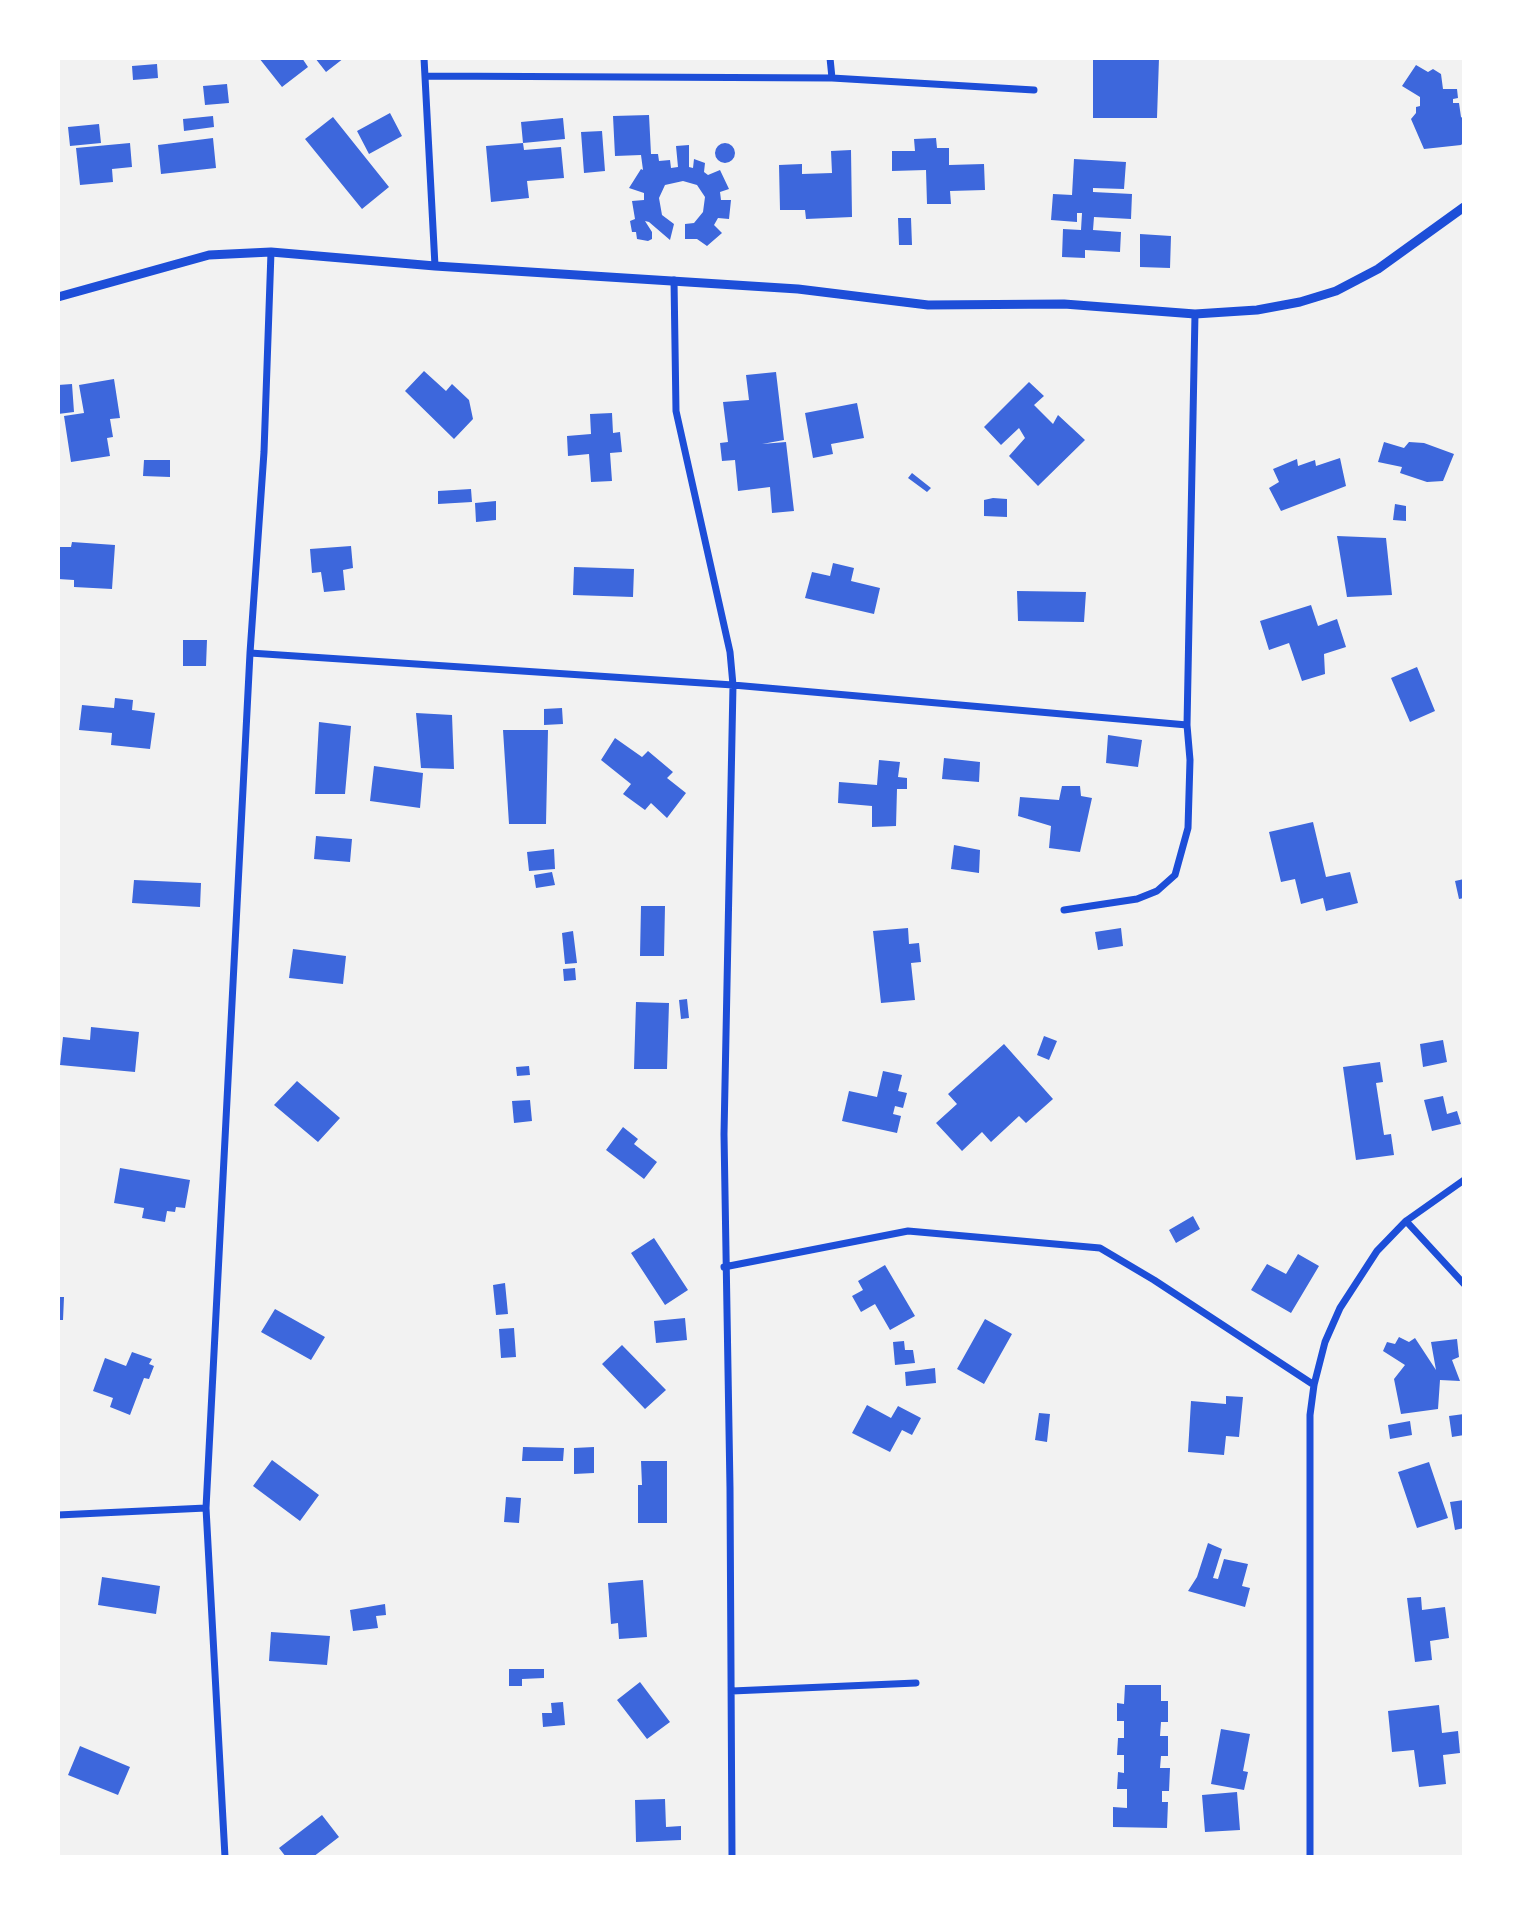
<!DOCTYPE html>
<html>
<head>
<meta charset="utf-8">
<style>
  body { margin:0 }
  #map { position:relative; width:1522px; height:1915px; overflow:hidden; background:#f2f2f2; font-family:Arial,sans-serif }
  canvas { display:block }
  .frame { position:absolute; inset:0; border:60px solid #fff; pointer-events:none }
</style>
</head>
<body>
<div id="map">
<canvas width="1522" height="1915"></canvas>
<div class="frame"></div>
</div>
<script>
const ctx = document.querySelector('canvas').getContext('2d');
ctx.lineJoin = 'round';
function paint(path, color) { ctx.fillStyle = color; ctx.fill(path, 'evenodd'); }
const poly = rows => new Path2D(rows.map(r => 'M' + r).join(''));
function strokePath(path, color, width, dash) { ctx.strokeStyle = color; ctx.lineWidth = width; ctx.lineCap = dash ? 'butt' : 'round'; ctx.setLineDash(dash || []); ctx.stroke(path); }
paint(poly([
  [259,58,302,58,308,67,282,87],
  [315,58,344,58,326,72],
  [1093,58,1159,58,1157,118,1093,118],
  [157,64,158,78,133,80,132,66],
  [1416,65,1428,72,1433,69,1441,74,1443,89,1457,89,1458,98,1453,99,1453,103,1459,103,1461,117,1464,119,1464,142,1461,145,1424,149,1411,119,1416,113,1416,107,1420,106,1420,97,1402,86],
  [227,84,229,103,205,105,203,86],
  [390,113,402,136,369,154,357,131],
  [649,115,651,154,658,154,659,161,670,160,671,168,678,167,676,146,689,145,689,167,693,168,694,159,705,163,704,172,708,175,720,170,729,189,720,192,721,200,731,200,729,219,718,218,714,225,722,233,707,246,697,239,685,239,685,224,694,223,703,212,705,197,697,185,683,181,665,185,659,198,662,215,674,224,670,240,649,222,645,221,652,232,652,239,648,241,637,239,636,232,632,232,630,221,635,219,632,201,644,200,644,193,629,188,641,169,643,170,641,155,615,156,613,116],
  [213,116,214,127,184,131,183,119],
  [333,117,389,187,362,209,305,139],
  [563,118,565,139,523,143,521,122],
  [99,124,101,143,70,146,68,127],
  [602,131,605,171,584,173,581,132],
  [213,138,216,168,161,174,158,145],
  [936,138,937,148,949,148,949,165,984,164,985,190,950,191,951,204,927,204,926,170,892,171,892,151,915,151,914,139],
  [130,143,132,167,112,169,113,182,80,185,76,148],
  [523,143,524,150,561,147,564,178,527,181,529,198,491,202,486,146],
  '715 153a10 10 0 1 1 20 0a10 10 0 1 1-20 0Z',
  [851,150,852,217,806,219,805,210,780,210,779,165,802,164,802,174,832,173,831,151],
  [1074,159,1126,162,1124,189,1093,188,1093,192,1132,194,1131,219,1094,217,1093,230,1121,232,1120,252,1085,250,1085,258,1062,257,1063,229,1081,230,1082,213,1077,213,1077,222,1051,220,1053,194,1072,195],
  [898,218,911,218,912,245,899,245],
  [1140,234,1171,236,1170,268,1140,267],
  [424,371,446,391,452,384,469,400,473,419,454,439,405,391],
  [776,372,784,440,762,444,786,442,794,511,772,513,770,487,738,491,735,460,722,461,720,443,728,442,723,402,749,400,746,375],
  [114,379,120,418,110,419,113,437,107,438,110,456,71,462,64,416,84,413,79,385],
  [1029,382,1044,396,1034,405,1053,424,1058,415,1085,440,1038,486,1009,456,1025,438,1019,428,1001,445,984,427],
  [72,384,74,412,58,414,58,385],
  [857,403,864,438,831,444,833,454,813,458,805,413],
  [612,413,613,433,620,432,622,452,610,453,612,481,591,482,589,454,568,456,567,436,591,434,590,414],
  [1384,442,1404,448,1409,442,1424,443,1454,454,1443,481,1427,482,1400,473,1402,467,1378,462],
  [1340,458,1346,486,1281,511,1269,488,1279,482,1273,469,1297,459,1298,466,1315,460,1316,466],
  [144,460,170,460,170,477,143,476],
  [912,473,931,488,927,492,908,478],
  [471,489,472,502,438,504,438,491],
  [993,498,1007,499,1007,517,984,516,984,500],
  [496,501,496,520,476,522,475,503],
  [1395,504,1406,506,1406,521,1393,520],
  [1337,536,1386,538,1392,595,1347,597],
  [72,542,115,545,112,589,74,587,74,580,58,579,58,547,71,547],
  [351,546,353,568,343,570,345,590,324,592,321,572,312,573,310,549],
  [833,563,854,568,851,581,880,588,874,614,805,598,812,572,830,576],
  [574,567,634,569,633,597,573,595],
  [1017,591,1086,592,1084,622,1018,621],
  [1311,605,1318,626,1337,619,1346,647,1324,654,1325,674,1302,681,1289,643,1269,650,1260,621],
  [183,640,207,640,206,666,183,666],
  [1417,667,1435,711,1410,722,1391,678],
  [115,698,133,700,132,710,155,713,150,749,111,745,112,733,79,730,82,705,114,708],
  [562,708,563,724,544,725,544,709],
  [416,713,452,715,454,769,421,768],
  [319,722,351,726,345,794,315,794],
  [503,730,548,730,546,824,509,824],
  [1108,735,1142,740,1138,767,1106,763],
  [615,738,642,757,648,751,673,772,667,778,686,793,667,818,651,803,645,810,623,794,631,784,601,760],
  [944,758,980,762,979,782,942,779],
  [879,760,900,762,898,777,907,778,907,789,897,789,896,826,872,827,872,806,838,803,839,782,877,785],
  [374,766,423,773,420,808,370,801],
  [1062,786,1080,786,1081,796,1092,798,1080,852,1049,848,1051,826,1018,816,1020,797,1059,800],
  [1313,822,1326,877,1350,872,1358,903,1326,911,1323,898,1301,904,1295,879,1281,882,1269,832],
  [316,836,352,839,350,862,314,859],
  [954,845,980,850,979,873,951,869],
  [554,849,555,869,529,871,527,852],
  [552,872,555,885,536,888,534,875],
  [1464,879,1464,898,1459,899,1455,881],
  [134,880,201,883,200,907,132,903],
  [641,906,665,906,664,956,640,956],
  [908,928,909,944,919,943,921,962,911,963,915,1000,881,1003,873,931],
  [1121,928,1123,946,1098,950,1095,932],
  [573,931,577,963,565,964,562,933],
  [293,949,346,956,343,984,289,978],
  [575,968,576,980,564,981,563,969],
  [687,999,689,1018,681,1019,679,1000],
  [636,1002,669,1003,667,1069,634,1069],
  [91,1027,139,1032,135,1072,60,1065,63,1037,90,1040],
  [1044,1036,1057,1041,1049,1060,1037,1055],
  [1443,1040,1447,1062,1423,1067,1420,1044],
  [1004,1044,1053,1099,1026,1123,1019,1116,991,1142,982,1132,962,1151,936,1123,957,1104,948,1094],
  [1380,1062,1383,1082,1376,1083,1384,1135,1391,1134,1394,1155,1356,1160,1343,1067],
  [529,1066,530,1075,517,1076,516,1067],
  [883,1071,902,1075,898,1091,907,1093,903,1108,895,1106,893,1114,901,1116,897,1133,842,1121,849,1091,877,1097],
  [297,1081,340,1118,318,1142,274,1105],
  [1443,1096,1447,1114,1457,1111,1461,1124,1432,1131,1424,1100],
  [530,1100,532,1121,514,1123,512,1101],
  [623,1127,638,1139,634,1144,657,1162,644,1179,606,1150],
  [120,1168,190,1180,185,1208,176,1207,175,1212,167,1211,165,1222,142,1218,144,1208,114,1203],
  [1193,1216,1200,1229,1176,1243,1169,1230],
  [654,1238,688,1290,665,1305,631,1253],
  [1298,1254,1319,1266,1291,1313,1251,1290,1267,1264,1286,1274],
  [885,1265,915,1316,890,1330,875,1304,861,1312,852,1296,863,1290,858,1281],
  [505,1283,508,1314,496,1315,493,1285],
  [58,1297,64,1297,63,1320,58,1320],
  [275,1309,325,1337,311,1360,261,1332],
  [685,1318,687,1340,656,1343,654,1321],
  [985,1319,1012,1334,984,1384,957,1369],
  [514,1328,516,1357,501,1358,499,1329],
  [1399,1337,1409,1342,1415,1338,1436,1370,1431,1342,1457,1339,1459,1357,1452,1360,1460,1381,1440,1380,1438,1409,1401,1414,1394,1379,1405,1365,1383,1351,1387,1342,1395,1344],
  [904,1341,905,1350,913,1350,915,1363,895,1365,893,1342],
  [622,1345,666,1390,645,1409,602,1364],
  [132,1352,152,1359,149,1364,154,1366,149,1379,144,1378,130,1415,110,1407,113,1398,93,1391,105,1358,126,1366],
  [935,1368,936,1383,906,1386,905,1372],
  [1226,1396,1243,1397,1239,1437,1226,1436,1224,1455,1188,1452,1191,1401,1226,1404],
  [867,1405,891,1418,898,1406,921,1418,912,1435,902,1430,890,1452,852,1433],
  [1039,1413,1050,1414,1047,1442,1035,1440],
  [1464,1414,1464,1435,1452,1437,1449,1416],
  [1410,1421,1412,1435,1390,1439,1388,1425],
  [523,1447,564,1448,563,1461,522,1461],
  [594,1447,594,1473,574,1474,574,1448],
  [272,1460,319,1495,300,1521,253,1486],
  [641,1461,667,1461,667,1523,638,1523,638,1485,642,1485],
  [1429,1462,1448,1518,1417,1528,1398,1472],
  [506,1497,521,1498,519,1523,504,1522],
  [1464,1500,1464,1528,1455,1530,1450,1502],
  [1208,1543,1222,1549,1213,1578,1218,1579,1224,1559,1248,1564,1242,1586,1250,1588,1245,1607,1188,1591,1197,1577],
  [102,1577,160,1586,156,1614,98,1605],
  [643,1580,647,1637,619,1639,618,1623,611,1624,608,1583],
  [1421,1597,1422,1610,1445,1607,1449,1638,1430,1641,1432,1660,1415,1662,1407,1598],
  [385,1604,386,1615,376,1616,378,1628,353,1631,350,1610],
  [271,1632,330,1636,327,1665,269,1661],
  [509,1669,544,1669,544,1678,522,1679,522,1686,509,1686],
  [640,1682,670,1722,647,1739,617,1700],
  [1125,1685,1161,1685,1161,1701,1168,1701,1168,1722,1161,1722,1160,1736,1168,1736,1168,1756,1161,1756,1160,1768,1170,1768,1169,1791,1162,1791,1162,1802,1168,1802,1167,1828,1113,1827,1113,1807,1127,1808,1127,1789,1117,1789,1118,1772,1124,1773,1124,1755,1117,1755,1118,1738,1124,1738,1124,1721,1117,1721,1117,1703,1124,1704],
  [563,1702,565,1725,543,1727,542,1713,552,1713,551,1703],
  [1439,1705,1442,1733,1458,1731,1460,1753,1443,1755,1446,1784,1419,1787,1414,1750,1392,1752,1388,1711],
  [1221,1729,1250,1734,1243,1771,1248,1772,1244,1790,1211,1784],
  [80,1746,130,1767,118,1795,68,1775],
  [1237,1792,1240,1830,1205,1832,1202,1795],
  [665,1799,666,1827,681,1826,681,1840,636,1842,635,1800],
  [322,1815,339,1837,313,1857,286,1857,279,1848]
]), '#3d67dc');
strokePath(poly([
  [424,58,435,266],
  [830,58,832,78],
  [426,76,832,78,1034,90],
  [674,280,676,411,730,652,733,685,724,1134,730,1488,732,1857],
  [250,653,733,685,1187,725],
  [1064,910,1137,899,1157,891,1175,875,1188,828,1190,760,1187,725,1195,314],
  [1406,1221,1464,1284],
  [724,1267,908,1231,1100,1248,1154,1280,1314,1385],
  [58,1515,206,1508],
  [732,1691,916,1683],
  [225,1857,206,1508,250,653,264,452,271,252],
  [1310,1857,1310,1415,1314,1385,1325,1342,1340,1308,1377,1251,1406,1221,1464,1180]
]), '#1d4ed8', 7);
strokePath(poly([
  [58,297,209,255,271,252,435,266,798,289,928,305,1064,304,1195,314,1257,310,1300,302,1336,291,1378,269,1464,207]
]), '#1d4ed8', 9);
</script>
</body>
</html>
